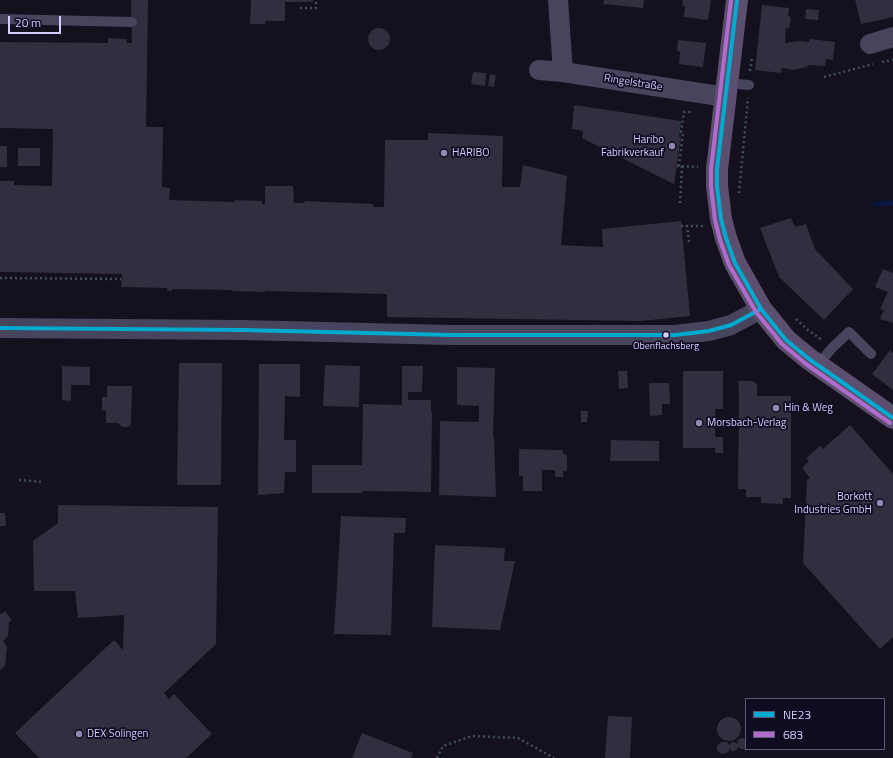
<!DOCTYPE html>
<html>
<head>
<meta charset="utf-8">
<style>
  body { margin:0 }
  #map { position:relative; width:893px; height:758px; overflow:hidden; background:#14101d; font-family:"Titillium Web",sans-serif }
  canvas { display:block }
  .legend { position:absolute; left:745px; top:698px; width:140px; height:52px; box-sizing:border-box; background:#110b22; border:1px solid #5f587a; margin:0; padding:5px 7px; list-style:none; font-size:12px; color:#d5ccff }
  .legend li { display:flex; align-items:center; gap:8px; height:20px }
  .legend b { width:20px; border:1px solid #5f587a }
  .scale { position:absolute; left:8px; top:16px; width:53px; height:18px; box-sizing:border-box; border:2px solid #d5ccff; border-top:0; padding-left:5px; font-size:12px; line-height:14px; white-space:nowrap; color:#d5ccff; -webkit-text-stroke:3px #110b22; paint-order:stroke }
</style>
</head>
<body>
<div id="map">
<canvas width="893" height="758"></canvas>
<ul class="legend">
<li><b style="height:5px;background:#00a9ce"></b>NE23</li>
<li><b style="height:5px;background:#b06ccc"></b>683</li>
</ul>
<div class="scale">20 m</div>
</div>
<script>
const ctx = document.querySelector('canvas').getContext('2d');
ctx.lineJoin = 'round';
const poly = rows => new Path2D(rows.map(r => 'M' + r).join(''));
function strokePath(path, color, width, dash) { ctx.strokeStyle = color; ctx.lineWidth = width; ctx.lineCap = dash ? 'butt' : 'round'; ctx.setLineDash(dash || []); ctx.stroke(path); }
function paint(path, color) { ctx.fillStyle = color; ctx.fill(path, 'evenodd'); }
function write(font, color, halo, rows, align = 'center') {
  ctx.font = font + ' "Titillium Web",sans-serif'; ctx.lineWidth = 3.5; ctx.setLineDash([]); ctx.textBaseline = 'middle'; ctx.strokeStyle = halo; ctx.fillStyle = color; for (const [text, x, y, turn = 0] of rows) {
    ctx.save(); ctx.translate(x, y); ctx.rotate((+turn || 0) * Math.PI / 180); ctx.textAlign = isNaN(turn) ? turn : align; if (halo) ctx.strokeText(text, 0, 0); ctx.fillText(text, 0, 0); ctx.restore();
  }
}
strokePath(poly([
  [875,204,893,203]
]), '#06163e', 5.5);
paint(poly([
  [131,0,148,0,146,127,163,127,162,187,170,188,169,200,235,202,235,200,262,201,262,204,265,204,265,186,293,186,294,203,305,203,304,201,373,204,373,207,384,207,385,140,428,140,428,133,503,136,502,187,520,187,523,165,567,176,561,245,603,247,602,229,681,221,690,316,641,321,387,317,387,294,265,291,265,292,232,291,232,290,172,289,172,291,167,291,167,288,121,287,122,274,0,272,0,181,14,181,14,185,52,186,53,129,0,128,0,42,108,43,108,38,127,39,126,43,132,43],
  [251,0,313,0,313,2,285,2,285,21,266,21,265,24,250,24],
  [604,0,644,0,643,8,603,4],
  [683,0,711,0,708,20,684,17,685,6,682,6],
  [855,0,893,0,893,17,861,24],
  [762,5,789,8,788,16,791,17,789,29,786,28,785,43,798,41,809,42,810,39,835,42,833,60,826,59,825,66,808,65,807,67,793,70,782,68,781,73,755,70],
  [806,9,819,10,818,20,805,19],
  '368 39a11 11 0 1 1 22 0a11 11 0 1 1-22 0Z',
  [678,40,706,43,703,67,679,64,680,52,677,51],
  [473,72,486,73,485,86,471,84],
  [490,74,496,75,494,87,488,86],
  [574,105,681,121,679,137,681,137,674,184,582,138,583,131,572,129],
  [0,146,7,146,7,167,0,167],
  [18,148,40,148,40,166,18,166],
  [791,218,795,227,806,224,815,249,853,289,824,320,779,277,760,228],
  [883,269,893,273,893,323,880,319,884,310,880,309,888,292,875,287],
  [890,350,893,353,893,390,872,374],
  [179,363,222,363,221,485,177,485],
  [259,364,300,364,300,397,285,396,284,440,296,440,296,472,285,472,284,493,258,495],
  [325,365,360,366,359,407,323,406],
  [62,366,90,367,90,385,71,385,71,401,62,400],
  [402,366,423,366,422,392,408,392,408,400,431,400,431,412,432,412,431,492,362,491,362,493,312,493,312,465,362,465,363,404,402,405],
  [457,367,495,368,493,437,494,437,496,497,439,495,440,421,479,422,479,406,457,405],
  [618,371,627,371,628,388,619,389],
  [683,371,723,371,723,409,715,409,715,437,723,437,723,453,715,453,715,448,683,448],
  [738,381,752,381,757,384,757,396,791,396,791,498,783,498,783,504,761,503,761,497,746,497,746,489,738,489,739,397],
  [649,383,669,383,670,404,662,404,662,415,650,416],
  [107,386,132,386,131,424,128,427,122,427,118,423,106,423,106,411,102,410,102,397,107,397],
  [581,411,588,411,587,422,581,422],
  [850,425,893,474,893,637,880,649,803,563,807,480,810,478,802,468,809,461,806,458,820,446,823,449],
  [611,440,659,441,659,461,610,461],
  [519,449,563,450,563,454,567,455,567,471,563,471,563,477,555,477,555,470,542,470,542,491,523,491,523,476,519,476],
  [58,505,218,507,216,644,164,693,169,699,174,694,212,734,186,758,39,758,15,733,114,640,123,650,124,615,78,618,75,591,34,591,33,541,58,523],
  [0,513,5,513,6,526,0,526],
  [341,516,406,518,405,533,394,533,391,635,334,634],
  [435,545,505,548,504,561,515,561,500,630,432,627],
  [5,611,12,620,9,622,8,636,3,641,7,647,5,666,0,670,0,613,2,614],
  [608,716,632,717,630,758,605,758],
  '717 729a12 12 0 1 1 24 0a12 12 0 1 1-24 0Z',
  [362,733,413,753,411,758,352,758],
  [741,738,746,739,746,748,745,749,741,749,738,747,737,750,734,751,731,751,730,748,728,752,724,754,720,753,717,750,717,746,721,742,727,742,729,745,732,742,735,742,737,744,738,740]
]), '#322e3f');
strokePath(poly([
  [300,8,316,8,316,0],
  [882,62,893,60],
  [750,71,752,58],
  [824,77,873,64],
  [677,166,698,167],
  [679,166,683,133,681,132,684,112,691,112],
  [739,193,748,98],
  [680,203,682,166],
  [681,226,687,226],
  [689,242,687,226,703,226],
  [0,278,121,279],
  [796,319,808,330,822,340],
  [19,480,43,482],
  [437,758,443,746,472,736,518,738,554,758]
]), '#424f5f', 2.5, [2, 3]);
strokePath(poly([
  [0,19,132,22],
  [727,83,749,85],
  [818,365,832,348,849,332,871,354]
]), '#47445e', 10);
strokePath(poly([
  [558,0,563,72],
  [870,44,893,37],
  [539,70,563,72,726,97],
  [0,328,242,330,452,335,675,335,709,331,731,325,761,309]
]), '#47445e', 20);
strokePath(poly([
  [737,0,717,169,717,186,721,219,726,238,735,263,761,309,786,340,809,359,893,418]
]), '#5c4e6f', 22);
strokePath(poly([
  [737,0,717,169,717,186,721,219,726,238,735,263,761,309,786,340,809,359,893,418],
  [0,328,242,330,452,335,675,335,709,331,731,325,761,309]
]), '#00a9ce', 4);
strokePath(poly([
  [731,0,711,169,711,187,715,220,720,240,729,265,756,312,782,344,806,364,890,423]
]), '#b06ccc', 4);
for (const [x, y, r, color] of [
  [672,146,4,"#918ab0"],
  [444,153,4,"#918ab0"],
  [666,335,3.5,"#d5ccff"],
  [776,408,4,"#918ab0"],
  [699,423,4,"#918ab0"],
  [880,503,4,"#918ab0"],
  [79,734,4,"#918ab0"]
]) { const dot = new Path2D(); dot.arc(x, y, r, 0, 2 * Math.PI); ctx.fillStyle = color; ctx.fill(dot); strokePath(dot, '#110b22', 1.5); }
write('10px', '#d5ccff', '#110b22', [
  ["Obenflachsberg",666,347]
]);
write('11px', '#d5ccff', '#110b22', [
  ["Ringelstraße",633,83,9]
]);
write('11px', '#d5ccff', '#110b22', [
  ["Haribo",664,140,"right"],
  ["Fabrikverkauf",664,153,"right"],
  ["HARIBO",452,153],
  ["Hin & Weg",784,408],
  ["Morsbach-Verlag",707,423],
  ["Borkott",872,497,"right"],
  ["Industries GmbH",872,510,"right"],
  ["DEX Solingen",87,734]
], 'left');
</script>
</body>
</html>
